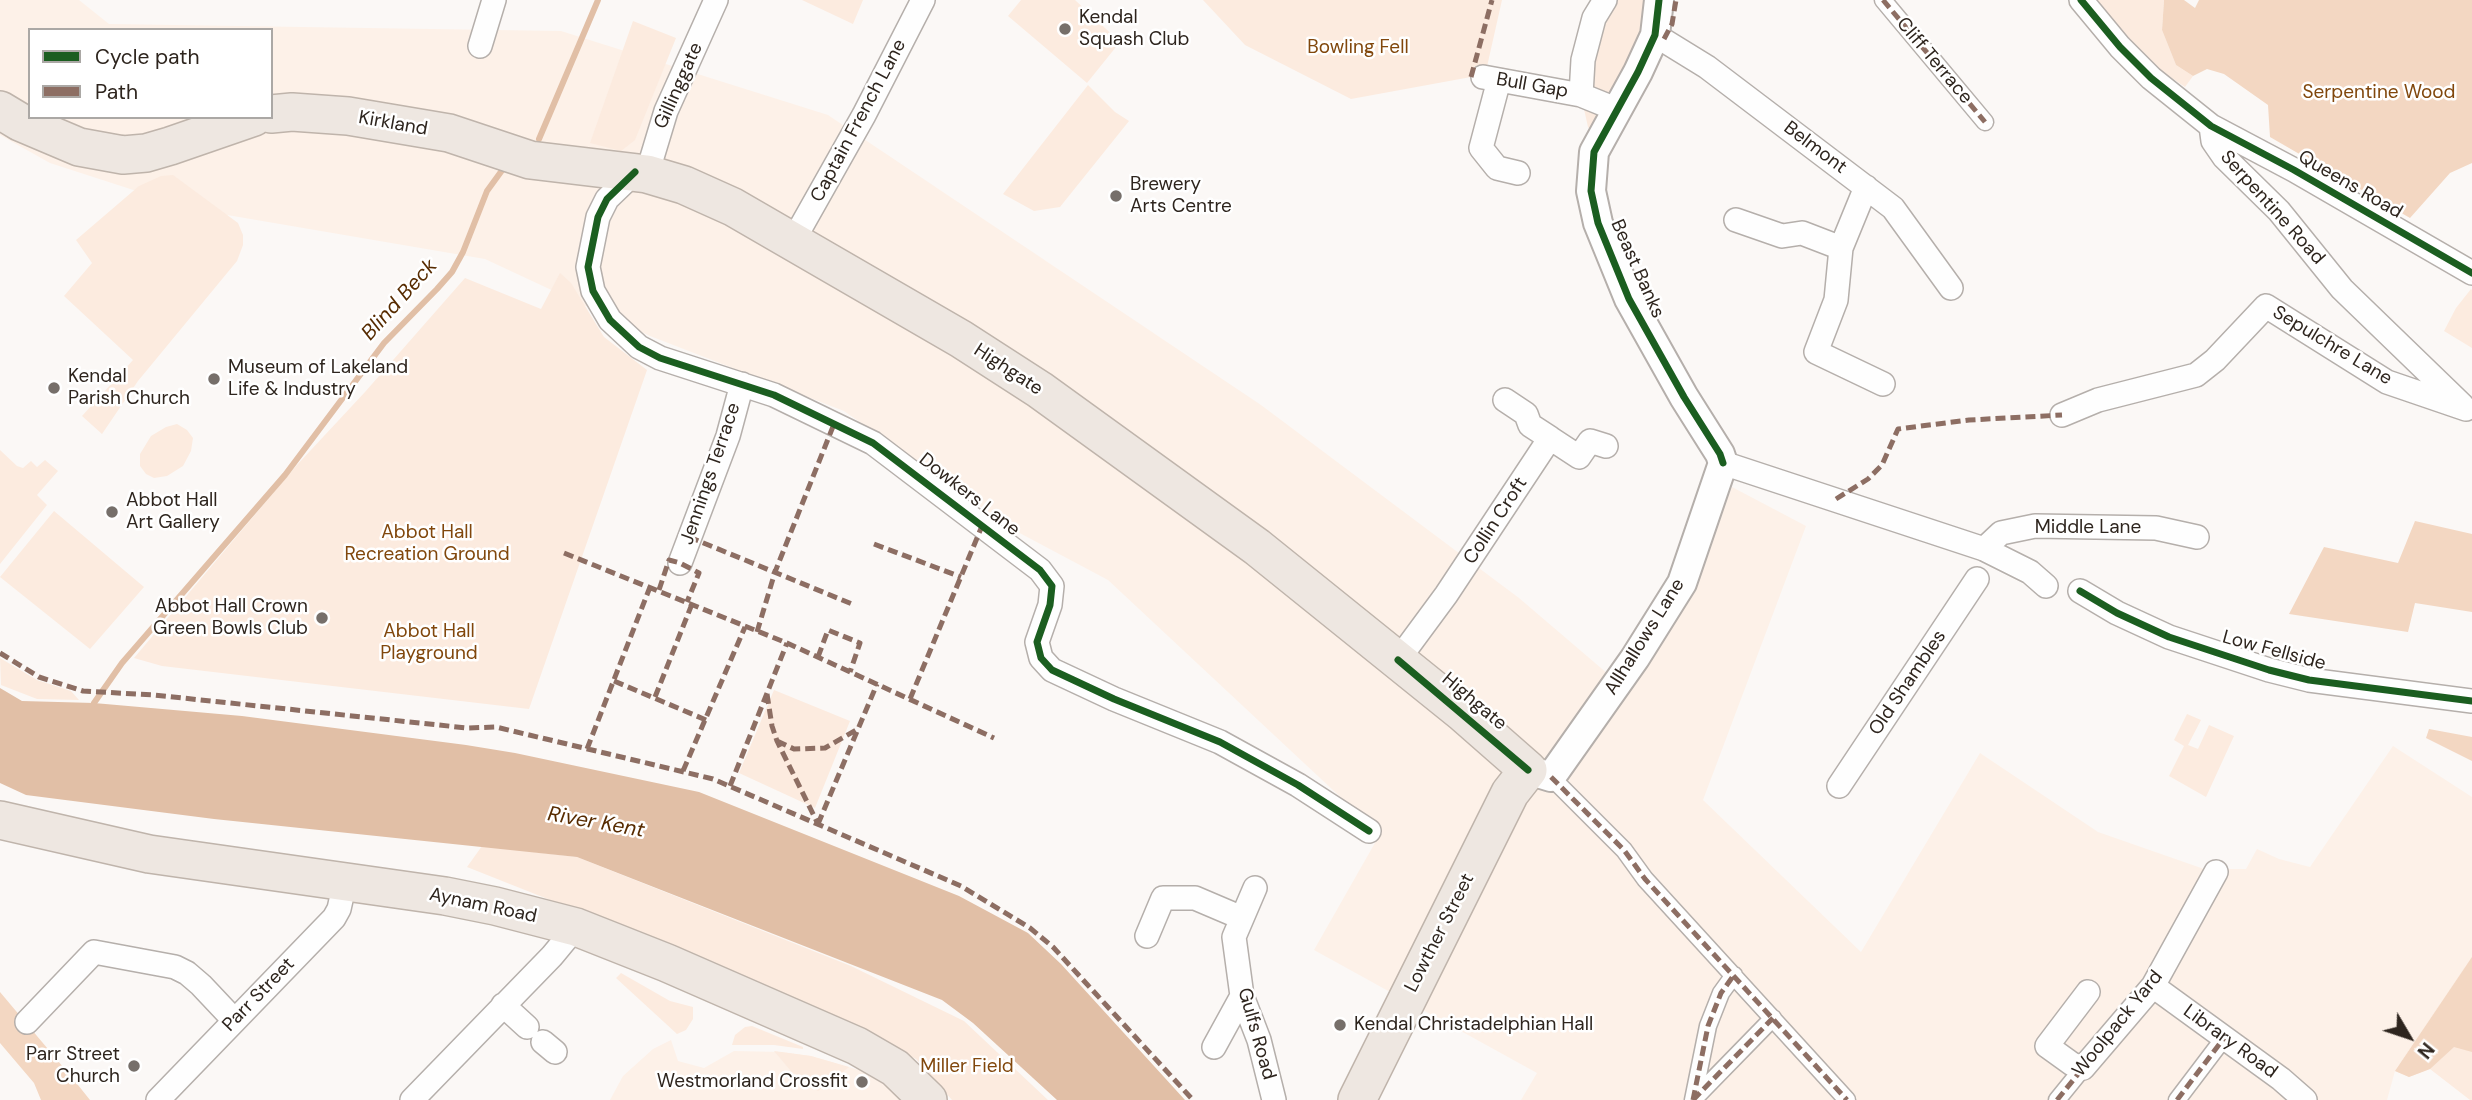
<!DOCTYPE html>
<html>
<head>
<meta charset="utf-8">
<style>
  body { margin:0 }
  #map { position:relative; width:2472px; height:1100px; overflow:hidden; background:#fbf8f6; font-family:"DM Sans",sans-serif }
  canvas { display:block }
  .legend { position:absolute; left:28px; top:28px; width:245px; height:91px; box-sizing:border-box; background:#fff; border:2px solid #aba8a5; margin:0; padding:9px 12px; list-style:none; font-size:21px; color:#2e251e }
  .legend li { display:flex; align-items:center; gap:14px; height:35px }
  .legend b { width:35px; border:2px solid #aba8a5 }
  .north { position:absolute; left:2374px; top:1002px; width:70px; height:70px; -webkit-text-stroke:5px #fff; paint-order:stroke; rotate:129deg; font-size:19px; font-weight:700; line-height:28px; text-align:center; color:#2e251e }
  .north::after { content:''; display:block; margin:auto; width:24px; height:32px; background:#2e251e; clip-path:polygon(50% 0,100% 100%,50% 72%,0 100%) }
</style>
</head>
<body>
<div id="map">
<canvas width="2472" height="1100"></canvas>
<ul class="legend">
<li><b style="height:9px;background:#1b5e20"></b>Cycle path</li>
<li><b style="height:9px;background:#8d6e63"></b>Path</li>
</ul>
<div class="north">N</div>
</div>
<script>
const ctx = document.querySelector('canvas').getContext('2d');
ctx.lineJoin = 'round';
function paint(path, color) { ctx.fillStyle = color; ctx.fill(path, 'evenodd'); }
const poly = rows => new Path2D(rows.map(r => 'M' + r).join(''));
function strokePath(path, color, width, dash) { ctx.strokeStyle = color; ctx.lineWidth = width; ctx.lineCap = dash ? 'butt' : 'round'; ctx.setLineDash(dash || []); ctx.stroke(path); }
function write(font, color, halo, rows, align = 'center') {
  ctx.font = font + ' "DM Sans",sans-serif'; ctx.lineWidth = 5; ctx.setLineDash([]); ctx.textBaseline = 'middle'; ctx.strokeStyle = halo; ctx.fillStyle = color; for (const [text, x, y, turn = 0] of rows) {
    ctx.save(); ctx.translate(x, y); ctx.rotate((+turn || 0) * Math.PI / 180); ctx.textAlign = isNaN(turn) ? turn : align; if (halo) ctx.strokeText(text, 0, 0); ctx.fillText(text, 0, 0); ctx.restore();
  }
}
paint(poly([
  [0,0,79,0,109,24,561,31,828,115,1261,405,1519,598,1622,686,1693,583,1732,487,1806,526,1703,800,1861,952,1980,753,2098,832,2204,869,2246,869,2257,849,2279,859,2310,867,2393,746,2472,797,2472,958,2395,1071,2387,1100,1521,1100,1537,1073,1314,950,1380,834,1108,580,1014,530,844,411,650,336,485,259,192,209,50,163,0,135],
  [30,30,271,30,271,117,30,117],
  [671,1040,678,1061,704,1068,734,1051,781,1052,811,1056,859,1070,899,1093,905,1100,610,1100,623,1076,653,1049]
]), '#fdf1e8');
paint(poly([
  [802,0,863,0,853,24],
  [1021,0,1075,0,1120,42,1087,83,1008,16],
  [1203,0,1502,0,1486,71,1471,77,1351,99,1245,45],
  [1614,0,1649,0,1638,46,1593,134,1588,127,1584,109,1602,21],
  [2096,0,2164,0,2162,30,2176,65,2193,76,2185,87,2163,72,2130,39],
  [633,21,676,38,635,140,621,151,590,143],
  [1088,85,1115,112,1129,121,1060,207,1034,211,1003,194],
  [173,175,238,223,243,235,243,245,237,261,138,381,102,434,82,416,133,360,64,296,92,263,76,240,139,186,161,176],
  [560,273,571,283,604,337,647,370,529,709,162,666,134,658,296,466,365,392,465,278,541,309],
  [2471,289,2472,290,2472,348,2444,331,2456,308],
  [177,424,187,430,193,438,191,451,183,466,167,476,154,478,146,474,140,466,140,454,151,436,166,427],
  [0,450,17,466,23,468,31,461,37,467,45,460,58,471,37,495,47,505,0,564],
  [54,511,144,587,90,649,0,577],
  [0,658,37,680,71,691,79,700,37,699,1,685],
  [774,690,850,721,815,808,739,773],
  [2187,714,2201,720,2188,745,2198,749,2209,725,2234,736,2206,797,2169,776,2184,746,2174,740],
  [482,846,577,857,851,966,964,1021,1048,1100,952,1100,916,1059,739,975,467,867],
  [2472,957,2472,1100,2470,1100,2430,1069,2409,1077,2395,1071],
  [621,973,670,1001,693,1007,693,1019,686,1030,677,1034,616,978],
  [752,1026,803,1047,803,1049,774,1045,732,1045,735,1035,745,1027],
  [774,1051,811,1056,849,1067,818,1091,791,1071]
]), '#fcebdf');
paint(poly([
  [2164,0,2184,0,2195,8,2199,0,2472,0,2472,163,2450,173,2410,218,2270,137,2268,105,2224,74,2207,69,2193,76,2176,65,2162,30],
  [2415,521,2472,534,2472,612,2415,603,2408,632,2289,614,2324,547,2398,563],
  [2429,729,2472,737,2472,761,2426,738],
  [2472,957,2472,1052,2454,1047,2430,1069,2409,1077,2395,1071],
  [0,992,74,1080,90,1100,41,1100,34,1083,0,1043]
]), '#f3d7c2');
paint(poly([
  [0,688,22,701,94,703,242,716,466,745,515,753,699,792,959,896,1028,933,1061,964,1185,1100,1057,1100,973,1023,942,1000,577,857,214,819,26,795,0,783]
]), '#e1bfa6');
strokePath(poly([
  [539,139,598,0],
  [94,703,122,663,285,475,384,343,437,289,452,272,463,252,487,191,503,169]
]), '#e1bfa6', 6);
const pedestrian = poly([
  [1883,0,1985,122],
  [1551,777,1624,850,1645,879,1847,1100],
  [1693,1100,1708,1026,1721,993,1734,975],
  [1693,1100,1773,1018],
  [2057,1100,2083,1068],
  [2177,1100,2224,1038]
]);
const minor = poly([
  [1605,0,1594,18,1583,60,1581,95,1618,110],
  [2081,0,2120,47,2151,78,2211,126,2294,170,2472,273],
  [1655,35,1707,67,1893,208,1951,288],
  [480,46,494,0],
  [1483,77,1581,95],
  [1499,80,1481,148,1497,168,1518,173],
  [2211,126,2213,141,2224,157,2279,211,2342,289,2462,405],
  [635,172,607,199,598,217,588,267,593,291,610,320,639,347,660,358,774,395,873,443,1040,570,1052,586,1050,605,1037,642,1041,658,1052,670,1114,699,1220,742,1298,785,1369,831],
  [647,174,666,111,716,0],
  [1866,187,1841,248,1836,300,1816,352,1883,384],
  [1736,220,1782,236,1802,233,1841,248],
  [793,241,864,115,923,0],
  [1505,400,1526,414,1530,425,1550,438],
  [2062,415,2098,400,2196,375,2215,360,2266,306,2387,382,2466,409],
  [1723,463,1984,549,2030,572,2046,586],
  [1984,549,2001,533,2035,526,2156,528,2197,537],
  [680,563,728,436,742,384],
  [2080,591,2117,613,2169,637,2269,670,2309,680,2472,701],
  [1398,660,1446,595,1550,438,1579,457,1590,441,1606,446],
  [1839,786,1977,579],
  [1255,888,1234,937,1242,996,1259,1040,1274,1100],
  [1147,936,1163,898,1195,898,1242,918],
  [2153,986,2281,1079,2305,1100],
  [2088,992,2047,1046,2072,1064,2083,1068,2153,986,2216,872],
  [503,1005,527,1027],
  [27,1022,94,952,175,967,187,973,201,985,234,1020],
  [543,1042,555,1052],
  [1214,1047,1242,996],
  [158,1100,334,918,339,909,345,882],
  [412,1100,552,956,576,927]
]);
const tertiary = poly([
  [1528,770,1551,777,1635,658,1682,583,1723,463,1720,454,1684,397,1629,299,1598,223,1591,191,1594,152,1638,72,1655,35,1659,0]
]);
const trunk = poly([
  [0,110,20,122,79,147,123,155,146,153,170,146,254,117],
  [271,114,292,112,348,116,449,133,530,160,647,174,684,185,733,207,961,339,1040,390,1257,547,1463,713,1528,770,1510,793,1357,1100],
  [0,820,149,854,445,896,495,906,576,927,667,963,857,1046,895,1068,928,1100]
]);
strokePath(pedestrian, '#b5afab', 19);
strokePath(minor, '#b5afab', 26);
strokePath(tertiary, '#b5afab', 32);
strokePath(trunk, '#bfb4ab', 40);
strokePath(pedestrian, '#fefefe', 16);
strokePath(minor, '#fefefe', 23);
strokePath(tertiary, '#fefefe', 28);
strokePath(trunk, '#eee7e1', 37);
strokePath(poly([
  [1883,0,1985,122],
  [1664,39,1672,24,1676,0],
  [1471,77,1492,0],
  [1836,499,1868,479,1882,465,1898,429,1969,420,2062,415],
  [689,537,852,604],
  [874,544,961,577],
  [564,553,787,643,994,738],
  [659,590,669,560,680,563,699,573,687,602],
  [757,632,775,572,834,424],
  [0,653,39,677,83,691,154,695,467,728,496,727,713,779,961,886,1030,928,1053,947,1193,1100],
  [818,657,828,630,860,643,850,672],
  [614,681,706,720],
  [767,694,772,726,777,741,818,824],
  [655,697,692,604],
  [910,699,982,526],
  [777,741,794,749,825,748,858,729],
  [587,749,650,587],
  [683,771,745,627],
  [1551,777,1624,850,1645,879,1847,1100],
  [730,786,787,643],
  [818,824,877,684],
  [1693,1100,1708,1026,1721,993,1734,975],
  [1693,1100,1773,1018],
  [2057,1100,2083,1068],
  [2177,1100,2224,1038]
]), '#8d6e63', 5, [10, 5]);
strokePath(poly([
  [1659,0,1655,35,1638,72,1594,152,1591,191,1598,223,1629,299,1684,397,1720,454,1723,463],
  [2081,0,2120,47,2151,78,2211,126,2294,170,2472,273],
  [635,172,607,199,598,217,588,267,593,291,610,320,639,347,660,358,774,395,873,443,1040,570,1052,586,1050,605,1037,642,1041,658,1052,670,1114,699,1220,742,1298,785,1369,831],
  [2080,591,2117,613,2169,637,2269,670,2309,680,2472,701],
  [1398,660,1528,770]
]), '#1b5e20', 7);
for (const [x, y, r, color] of [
  [1065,29,7,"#766f6a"],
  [1116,196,7,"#766f6a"],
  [214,379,7,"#766f6a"],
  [54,388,7,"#766f6a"],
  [112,512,7,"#766f6a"],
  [322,618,7,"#766f6a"],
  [1340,1025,7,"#766f6a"],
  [134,1066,7,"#766f6a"],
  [862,1082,7,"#766f6a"]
]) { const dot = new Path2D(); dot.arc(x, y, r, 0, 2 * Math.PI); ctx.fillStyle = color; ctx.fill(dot); strokePath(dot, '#fff', 2.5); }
write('19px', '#2e251e', '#fff', [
  ["Kendal",1079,18],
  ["Squash Club",1079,40],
  ["Brewery",1130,185],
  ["Arts Centre",1130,207],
  ["Museum of Lakeland",228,368],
  ["Life & Industry",228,390],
  ["Kendal",68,377],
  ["Parish Church",68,399],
  ["Abbot Hall",126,501],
  ["Art Gallery",126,523],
  ["Abbot Hall Crown",308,607,"right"],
  ["Green Bowls Club",308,629,"right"],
  ["Kendal Christadelphian Hall",1354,1025],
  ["Parr Street",120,1055,"right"],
  ["Church",120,1077,"right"],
  ["Westmorland Crossfit",848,1082,"right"]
], 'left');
write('19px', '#81470c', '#fff', [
  ["Bowling Fell",1358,48],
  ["Serpentine Wood",2379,93],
  ["Abbot Hall",427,533],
  ["Recreation Ground",427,555],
  ["Abbot Hall",429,632],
  ["Playground",429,654],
  ["Miller Field",967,1067]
]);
write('19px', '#2e251e', '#fff', [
  ["Cliff Terrace",1934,61,50],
  ["Gillinggate",679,86,-66],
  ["Bull Gap",1532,86,10],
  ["Captain French Lane",859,121,-62],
  ["Kirkland",393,124,10],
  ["Belmont",1815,148,37],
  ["Queens Road",2350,185,30],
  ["Serpentine Road",2272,208,48],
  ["Beast Banks",1637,269,66],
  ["Sepulchre Lane",2332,346,31],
  ["Highgate",1008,370,33],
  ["Jennings Terrace",711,474,-71],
  ["Dowkers Lane",969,495,38],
  ["Collin Croft",1496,521,-57],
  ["Middle Lane",2088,528],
  ["Allhallows Lane",1645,637,-58],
  ["Low Fellside",2274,651,15],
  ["Old Shambles",1908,683,-56],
  ["Highgate",1474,702,40],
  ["Aynam Road",483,906,12],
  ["Lowther Street",1440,933,-63],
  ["Parr Street",259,995,-46],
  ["Woolpack Yard",2118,1024,-51],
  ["Gulfs Road",1256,1034,74],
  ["Library Road",2230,1042,36]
]);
write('italic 21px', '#572b00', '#fff', [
  ["Blind Beck",400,300,-48],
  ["River Kent",596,823,10]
]);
</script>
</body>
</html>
